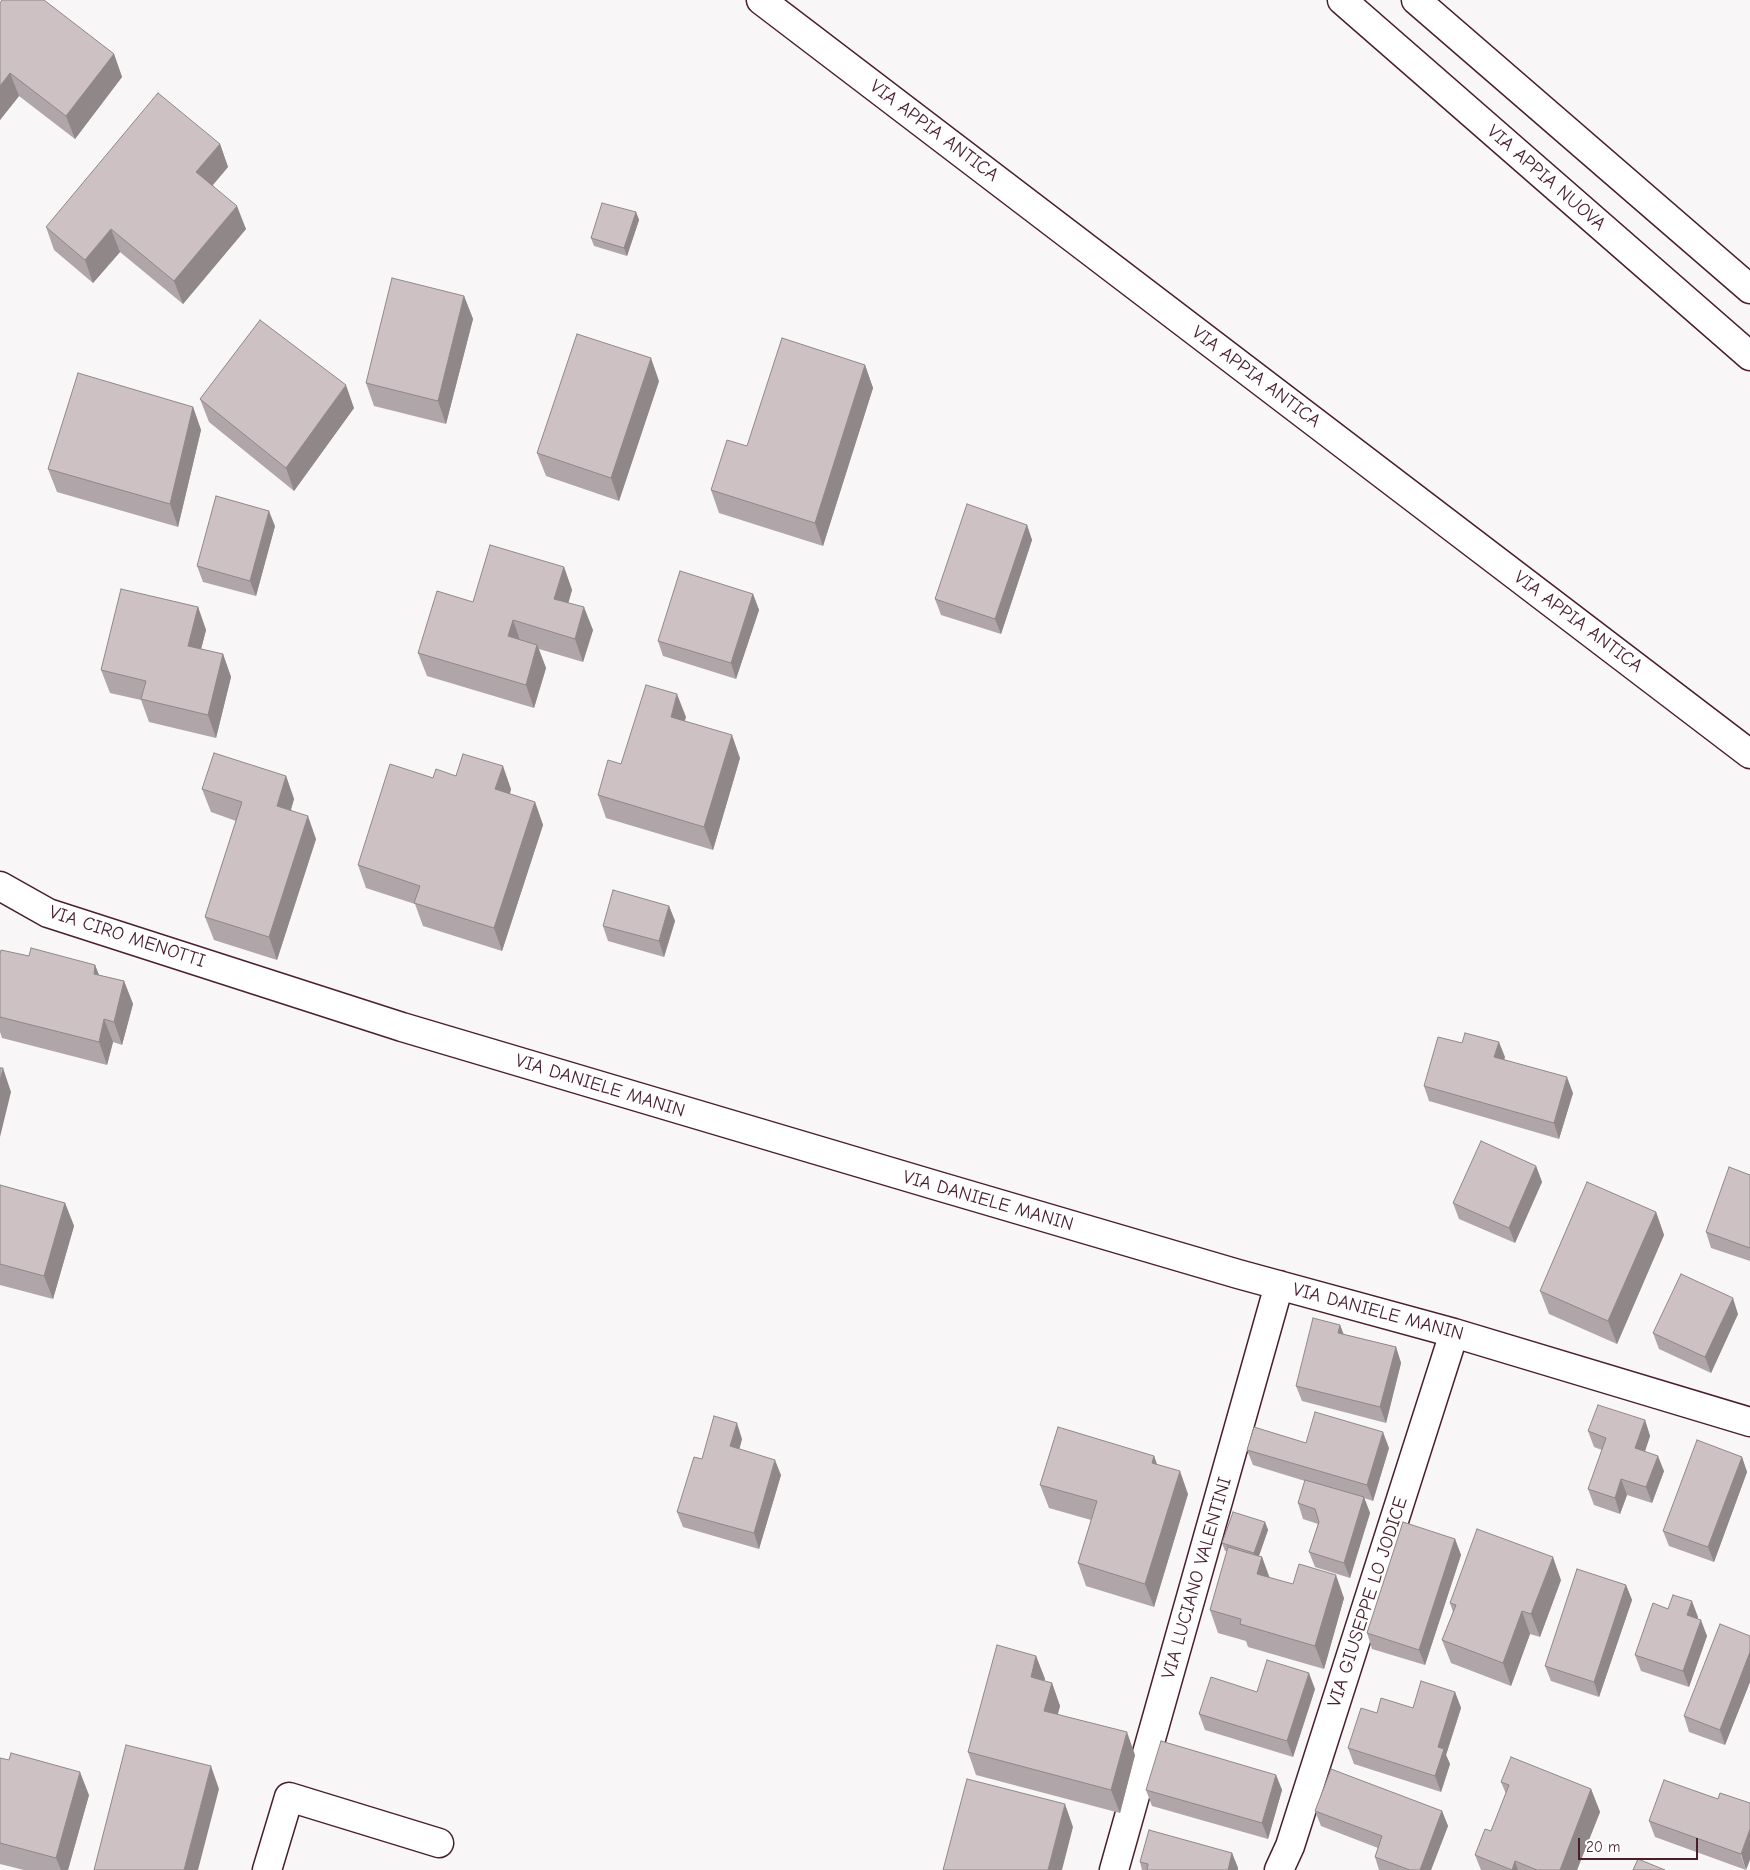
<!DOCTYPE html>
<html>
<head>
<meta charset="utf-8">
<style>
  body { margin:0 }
  #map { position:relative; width:1750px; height:1870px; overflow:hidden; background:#f8f6f7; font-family:"Comic Neue",sans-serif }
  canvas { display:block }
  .scale { position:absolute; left:1578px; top:1838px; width:120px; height:22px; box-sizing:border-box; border:2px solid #4a1f2b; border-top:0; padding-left:6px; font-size:15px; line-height:18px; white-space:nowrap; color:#4a1f2b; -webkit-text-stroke:4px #fff; paint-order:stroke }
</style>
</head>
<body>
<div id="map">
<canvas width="1750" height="1870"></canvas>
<div class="scale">20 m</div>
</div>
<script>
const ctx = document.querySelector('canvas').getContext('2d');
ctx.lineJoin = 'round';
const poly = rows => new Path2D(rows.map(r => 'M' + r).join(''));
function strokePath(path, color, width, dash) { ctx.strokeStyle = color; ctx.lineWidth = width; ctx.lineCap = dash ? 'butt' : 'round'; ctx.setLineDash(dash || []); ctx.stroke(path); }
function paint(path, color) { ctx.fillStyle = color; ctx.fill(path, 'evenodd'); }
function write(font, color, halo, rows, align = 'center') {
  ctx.font = font + ' "Comic Neue",sans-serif'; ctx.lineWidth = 4; ctx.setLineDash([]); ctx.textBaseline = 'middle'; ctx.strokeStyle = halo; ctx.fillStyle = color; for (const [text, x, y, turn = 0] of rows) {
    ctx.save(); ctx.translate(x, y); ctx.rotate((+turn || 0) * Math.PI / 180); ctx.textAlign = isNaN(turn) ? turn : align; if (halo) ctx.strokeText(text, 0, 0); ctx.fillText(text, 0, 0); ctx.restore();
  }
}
const street = poly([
  [761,0,1750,754],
  [0,886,48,913,402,1027,938,1186,1238,1274,1454,1333,1750,1422],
  [267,1870,289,1797,439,1843],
  [1114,1870,1279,1285],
  [1279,1870,1290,1846,1454,1333]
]);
const primary = poly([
  [1342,0,1750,356],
  [1416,0,1750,289]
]);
strokePath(street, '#4a1f2b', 31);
strokePath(primary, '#4a1f2b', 31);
strokePath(street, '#fff', 28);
strokePath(primary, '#fff', 28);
paint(poly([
  [0,3,114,54,122,77,75,139,19,96,0,120],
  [220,144,228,167,213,185,246,229,183,304,120,252,93,283,54,250,46,227],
  [636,212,639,220,627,256,594,246,591,238],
  [464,296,473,319,446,424,374,406,366,383],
  [865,365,873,388,823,546,719,513,711,490,747,446],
  [659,381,619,501,546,476,537,453],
  [200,399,354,408,294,491,209,422],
  [193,407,201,430,178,527,57,492,48,469],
  [1027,525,1032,540,1001,634,941,615,935,599],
  [275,526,256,596,203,582,197,566],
  [564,567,572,590,568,603,593,630,583,662,539,649,546,668,534,708,427,676,418,653,473,602],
  [753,594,759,610,736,679,663,656,658,641],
  [198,607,206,630,201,649,223,654,231,677,216,738,149,722,141,700,110,693,101,670],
  [686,717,684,721,740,758,713,850,606,818,598,795,621,764],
  [286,776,294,799,291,810,316,839,277,960,214,940,205,917,236,821,211,812,202,789],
  [456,776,511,789,510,794,535,802,543,825,502,951,423,926,415,904,366,888,358,865,433,778],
  [669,906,675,921,664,957,608,941,603,926],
  [0,954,29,956,95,965,99,975,124,981,133,1004,122,1045,113,1042,107,1065,2,1038,0,1032],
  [1505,1057,1504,1059,1573,1093,1559,1139,1429,1101,1424,1086],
  [1536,1166,1542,1182,1515,1243,1459,1219,1453,1203],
  [1750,1175,1750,1261,1711,1248,1706,1232],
  [0,1185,65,1203,74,1226,53,1299,0,1285],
  [1656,1212,1664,1235,1617,1344,1549,1314,1540,1291],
  [1738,1314,1711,1373,1659,1349,1653,1333],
  [1340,1325,1343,1334,1396,1347,1401,1363,1386,1423,1302,1401,1296,1386],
  [1645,1420,1650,1436,1645,1451,1664,1471,1652,1503,1627,1495,1620,1514,1594,1505,1588,1489,1602,1450,1594,1447,1588,1431],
  [742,1439,739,1449,781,1475,759,1549,683,1527,677,1512,702,1459],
  [1306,1443,1389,1448,1373,1501,1364,1498,1370,1513,1350,1578,1315,1567,1309,1552,1318,1524,1303,1519,1298,1503,1305,1481,1253,1465,1247,1450],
  [1154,1456,1157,1464,1188,1494,1154,1607,1086,1586,1078,1563,1091,1520,1049,1508,1040,1485],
  [1742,1457,1747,1472,1714,1562,1669,1546,1663,1531],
  [1265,1522,1268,1530,1259,1556,1262,1557,1270,1578,1344,1598,1324,1669,1248,1647,1246,1641,1218,1633,1210,1610,1227,1551,1225,1551,1222,1543],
  [1455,1539,1461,1555,1425,1665,1372,1649,1367,1633],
  [1561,1580,1540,1637,1530,1634,1511,1686,1451,1663,1442,1640,1453,1612,1450,1603],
  [1626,1585,1632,1600,1599,1697,1551,1681,1545,1666],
  [1698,1617,1697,1619,1707,1636,1689,1687,1641,1671,1635,1655],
  [1750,1636,1750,1682,1725,1745,1689,1732,1684,1716],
  [1036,1656,1045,1679,1044,1681,1052,1683,1060,1706,1058,1714,1135,1755,1120,1813,976,1775,968,1752],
  [1315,1689,1293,1757,1205,1730,1199,1714,1257,1692],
  [1455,1692,1461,1708,1446,1755,1450,1764,1441,1792,1354,1764,1348,1748,1413,1708],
  [0,1758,89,1795,68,1870,24,1870,0,1864],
  [1276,1775,1282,1790,1268,1839,1152,1806,1146,1790],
  [1501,1782,1591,1789,1600,1812,1577,1870,1481,1870,1475,1855,1491,1831,1506,1794],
  [1720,1793,1746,1870,1655,1837,1649,1821,1718,1799],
  [1315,1811,1442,1811,1448,1826,1431,1870,1379,1870,1375,1857,1378,1848,1321,1826],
  [1232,1853,1238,1868,1238,1870,1142,1870,1140,1862]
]), '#b0a6a9');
paint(poly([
  [114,54,122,77,75,139,66,116],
  [10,73,19,96,0,120,0,86],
  [220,144,228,167,205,194,196,172],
  [237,206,246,229,183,304,174,281],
  [636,212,639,220,627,256,624,248],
  [111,229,120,252,93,283,85,260],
  [464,296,473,319,446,424,438,401],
  [651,358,659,381,619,501,611,478],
  [865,365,873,388,823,546,815,523],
  [346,385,354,408,294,491,286,468],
  [193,407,201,430,178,527,170,504],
  [269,511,275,526,256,596,250,581],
  [1027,525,1032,540,1001,634,995,619],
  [564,567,572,590,563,622,554,599],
  [753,594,759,610,736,679,731,663],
  [198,607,206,630,196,669,188,646],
  [584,607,593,630,583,662,575,639],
  [513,620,521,643,508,636],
  [537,645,546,668,534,708,526,685],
  [223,654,231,677,216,738,208,715],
  [677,694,686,717,679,740,671,717],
  [732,735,740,758,713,850,704,827],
  [503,766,511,789,504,812,495,789],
  [286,776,294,799,285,829,277,806],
  [535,802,543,825,502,951,494,928],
  [308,816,316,839,277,960,269,937],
  [669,906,675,921,664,957,659,941],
  [95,965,104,988,94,974],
  [124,981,133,1004,122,1045,114,1022],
  [104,1019,113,1042,107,1065,99,1042],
  [1499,1042,1505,1057,1500,1072,1494,1057],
  [3,1068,11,1092,0,1137,0,1081],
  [1567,1077,1573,1093,1559,1139,1554,1123],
  [1536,1166,1542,1182,1515,1243,1509,1228],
  [65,1203,74,1226,53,1299,44,1276],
  [1656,1212,1664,1235,1617,1344,1608,1321],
  [1733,1298,1738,1314,1711,1373,1705,1357],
  [1340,1325,1346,1340,1338,1333],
  [1396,1347,1401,1363,1386,1423,1380,1407],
  [1645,1420,1650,1436,1641,1463,1635,1448],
  [737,1423,742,1439,736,1462,730,1446],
  [1383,1432,1389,1448,1373,1501,1367,1485],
  [1154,1456,1162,1479,1152,1463],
  [1658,1456,1664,1471,1652,1503,1646,1487],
  [1742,1457,1747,1472,1714,1562,1708,1547],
  [775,1460,781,1475,759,1549,754,1533],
  [1180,1471,1188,1494,1154,1607,1145,1584],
  [1621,1479,1627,1495,1620,1514,1615,1498],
  [1364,1497,1370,1513,1350,1578,1344,1563],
  [1265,1522,1268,1530,1257,1561,1254,1553],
  [1455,1539,1461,1555,1425,1665,1419,1650],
  [1262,1557,1270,1580,1257,1574],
  [1553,1557,1561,1580,1540,1637,1531,1614],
  [1336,1575,1344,1598,1324,1669,1315,1646],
  [1626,1585,1632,1600,1599,1697,1594,1682],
  [1692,1601,1698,1617,1693,1631,1687,1615],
  [1522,1611,1530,1634,1511,1686,1503,1663],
  [1701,1620,1707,1636,1689,1687,1683,1671],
  [1750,1652,1750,1682,1725,1745,1720,1730],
  [1036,1656,1045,1679,1039,1700,1031,1677],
  [1309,1673,1315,1689,1293,1757,1287,1741],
  [1052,1683,1060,1706,1052,1734,1044,1711],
  [1455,1692,1461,1708,1446,1755,1450,1764,1441,1792,1435,1776,1438,1747],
  [1127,1732,1135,1755,1120,1813,1111,1790],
  [211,1766,219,1789,198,1870,184,1870],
  [80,1772,89,1795,68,1870,61,1870,56,1858],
  [1276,1775,1282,1790,1268,1839,1262,1823],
  [1591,1789,1600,1812,1577,1870,1560,1870],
  [1065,1804,1073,1827,1062,1870,1048,1870],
  [1442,1811,1448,1826,1431,1870,1420,1870],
  [1750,1829,1750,1860,1746,1870,1741,1854],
  [1232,1853,1238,1868,1238,1870,1228,1870],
  [1515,1861,1518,1870,1512,1870]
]), '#908789');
const building = poly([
  [2,0,44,0,114,54,66,116,10,73,0,86,0,3,2,0],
  [158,93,220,144,196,172,237,206,174,281,111,229,85,260,46,227,158,93],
  [602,203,636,212,624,248,591,238,602,203],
  [392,278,464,296,438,401,366,383,392,278],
  [260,320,346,385,286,468,200,399,260,320],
  [577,334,651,358,611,478,537,453,577,334],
  [782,338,865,365,815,523,711,490,727,440,747,446,782,338],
  [78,373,193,407,170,504,48,469,78,373],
  [216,496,269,511,250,581,197,566,216,496],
  [967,504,1027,525,995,619,935,599,967,504],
  [490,545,564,567,554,599,584,607,575,639,513,620,508,636,537,645,526,685,418,653,437,591,473,602,490,545],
  [680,571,753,594,731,663,658,641,680,571],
  [121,589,198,607,188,646,223,654,208,715,141,699,146,681,101,670,121,589],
  [646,685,677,694,671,717,732,735,704,827,598,795,608,760,621,764,646,685],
  [214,753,286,776,277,806,308,816,269,937,205,917,242,802,202,789,214,753],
  [463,754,503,766,495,789,535,802,494,928,414,903,420,886,358,865,390,764,433,778,436,769,456,776,463,754],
  [613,890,669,906,659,941,603,926,613,890],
  [31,948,95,965,94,974,124,981,114,1022,104,1019,99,1042,0,1017,0,954,1,950,29,956,31,948],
  [1465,1033,1499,1042,1494,1057,1567,1077,1554,1123,1424,1086,1438,1037,1462,1043,1465,1033],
  [0,1068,3,1068,0,1081,0,1068],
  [1481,1141,1536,1166,1509,1228,1453,1203,1481,1141],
  [1729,1167,1750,1175,1750,1248,1706,1232,1729,1167],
  [1587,1182,1656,1212,1608,1321,1540,1291,1587,1182],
  [0,1185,65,1203,44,1276,0,1264,0,1185],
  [1681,1274,1733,1298,1705,1357,1653,1333,1681,1274],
  [1313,1318,1340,1325,1338,1333,1396,1347,1380,1407,1296,1386,1313,1318],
  [1598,1405,1645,1420,1635,1448,1658,1456,1646,1487,1621,1479,1615,1498,1588,1489,1606,1438,1588,1431,1598,1405],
  [1315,1412,1383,1432,1367,1485,1247,1450,1254,1427,1306,1443,1315,1412],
  [714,1416,737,1423,730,1446,775,1460,754,1533,677,1512,694,1457,702,1459,714,1416],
  [1058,1427,1154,1456,1152,1463,1180,1471,1145,1584,1078,1563,1097,1501,1040,1485,1058,1427],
  [1697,1440,1742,1457,1708,1547,1663,1531,1697,1440],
  [1305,1480,1364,1497,1344,1563,1309,1552,1319,1522,1315,1509,1298,1503,1305,1480],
  [1233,1512,1265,1522,1254,1553,1222,1543,1233,1512],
  [1403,1522,1455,1539,1419,1650,1367,1633,1403,1522],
  [1477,1529,1553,1557,1531,1614,1522,1611,1503,1663,1442,1640,1456,1605,1450,1603,1477,1529],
  [1228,1547,1262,1557,1257,1574,1293,1584,1299,1564,1336,1575,1315,1646,1240,1624,1241,1619,1210,1610,1228,1547],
  [1577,1569,1626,1585,1594,1682,1545,1666,1577,1569],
  [1673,1595,1692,1601,1687,1615,1701,1620,1683,1671,1635,1655,1653,1603,1668,1609,1673,1595],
  [1720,1624,1750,1636,1750,1652,1720,1730,1684,1716,1720,1624],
  [997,1645,1036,1656,1031,1677,1052,1683,1044,1711,1127,1732,1111,1790,968,1752,997,1645],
  [1267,1660,1309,1673,1287,1741,1199,1714,1211,1677,1257,1692,1267,1660],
  [1421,1681,1455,1692,1438,1747,1444,1749,1435,1776,1348,1748,1361,1708,1377,1713,1381,1698,1413,1708,1421,1681],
  [1161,1741,1276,1775,1262,1823,1146,1790,1161,1741],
  [126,1745,211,1766,184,1870,94,1870,126,1745],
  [11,1753,80,1772,56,1858,0,1843,0,1758,9,1760,11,1753],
  [1511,1757,1591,1789,1560,1870,1537,1870,1515,1861,1512,1870,1475,1855,1485,1829,1491,1831,1509,1785,1501,1782,1511,1757],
  [1331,1769,1442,1811,1420,1870,1410,1870,1375,1857,1382,1836,1315,1811,1331,1769],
  [967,1779,1065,1804,1048,1870,943,1870,967,1779],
  [1664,1780,1718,1799,1720,1793,1750,1803,1750,1829,1741,1854,1649,1821,1664,1780],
  [1149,1830,1232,1853,1228,1870,1147,1870,1148,1864,1140,1862,1149,1830],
  [1638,1859,1665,1870,1633,1870,1638,1859]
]);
paint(building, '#cdc1c4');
strokePath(building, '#908789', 1);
write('19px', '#4a1f2b', '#fff', [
  ["VIA APPIA ANTICA",934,131,37],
  ["VIA APPIA NUOVA",1546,178,41],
  ["VIA APPIA ANTICA",1256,377,37],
  ["VIA APPIA ANTICA",1578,622,37],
  ["VIA CIRO MENOTTI",127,937,18],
  ["VIA DANIELE MANIN",600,1086,17],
  ["VIA DANIELE MANIN",988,1201,16],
  ["VIA DANIELE MANIN",1378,1312,15],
  ["VIA LUCIANO VALENTINI",1197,1578,-74],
  ["VIA GIUSEPPE LO JODICE",1368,1602,-72]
]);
</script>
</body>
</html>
